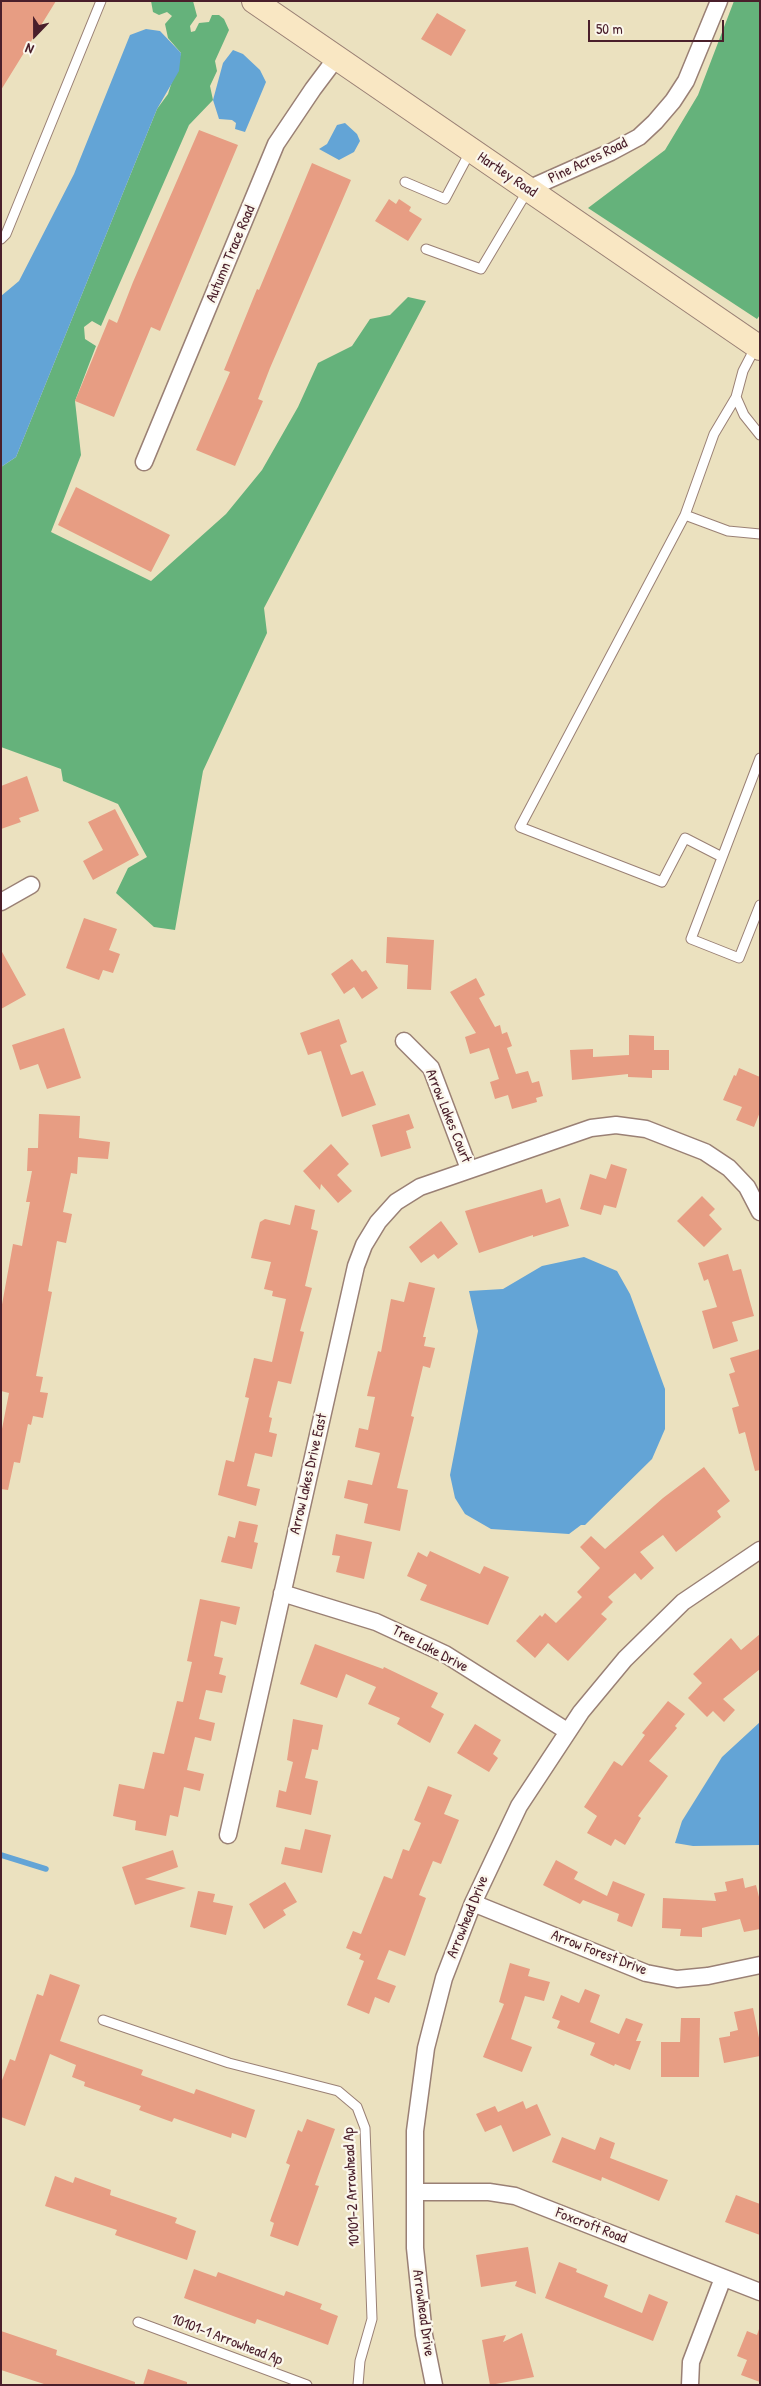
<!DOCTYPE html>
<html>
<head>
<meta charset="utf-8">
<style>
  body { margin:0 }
  #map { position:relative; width:761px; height:2386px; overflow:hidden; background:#ebe1bf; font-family:"Patrick Hand",sans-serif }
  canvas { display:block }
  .frame { position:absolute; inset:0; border:2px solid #4a1f2b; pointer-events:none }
  .north { position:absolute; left:10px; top:10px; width:50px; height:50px; -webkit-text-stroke:4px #fbf7ec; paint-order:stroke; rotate:202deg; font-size:14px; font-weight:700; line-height:20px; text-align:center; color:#4a1f2b }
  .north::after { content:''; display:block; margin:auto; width:18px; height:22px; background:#4a1f2b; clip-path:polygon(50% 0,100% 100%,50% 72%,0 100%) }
  .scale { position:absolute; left:588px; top:20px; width:136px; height:22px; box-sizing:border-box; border:2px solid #4a1f2b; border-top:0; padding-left:6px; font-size:15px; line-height:18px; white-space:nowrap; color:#4a1f2b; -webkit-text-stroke:4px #fbf7ec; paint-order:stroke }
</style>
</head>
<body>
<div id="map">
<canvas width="761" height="2386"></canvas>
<div class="frame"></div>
<div class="north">N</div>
<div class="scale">50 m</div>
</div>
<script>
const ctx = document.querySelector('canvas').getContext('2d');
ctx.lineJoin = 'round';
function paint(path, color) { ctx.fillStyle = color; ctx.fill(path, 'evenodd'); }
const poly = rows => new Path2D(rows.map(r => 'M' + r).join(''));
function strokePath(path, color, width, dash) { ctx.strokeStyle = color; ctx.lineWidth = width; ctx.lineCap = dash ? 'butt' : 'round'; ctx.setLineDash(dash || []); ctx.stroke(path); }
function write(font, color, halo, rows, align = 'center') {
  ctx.font = font + ' "Patrick Hand",sans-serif'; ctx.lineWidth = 4.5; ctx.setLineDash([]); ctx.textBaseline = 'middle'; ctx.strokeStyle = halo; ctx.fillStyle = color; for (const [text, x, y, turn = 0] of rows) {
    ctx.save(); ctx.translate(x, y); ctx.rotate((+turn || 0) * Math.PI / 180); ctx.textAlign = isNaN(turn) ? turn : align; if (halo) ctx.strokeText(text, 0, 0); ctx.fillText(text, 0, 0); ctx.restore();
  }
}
paint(poly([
  [151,1,193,1,197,16,190,26,191,32,195,31,199,23,209,22,212,15,219,15,224,19,229,30,215,61,217,71,210,86,213,100,189,125,101,326,92,321,84,327,85,339,96,346,75,401,81,455,51,532,151,581,226,514,262,470,298,407,318,363,352,346,370,319,390,315,408,297,426,301,264,608,267,633,203,771,175,930,154,927,116,893,128,868,147,857,118,804,63,781,61,769,1,747,1,467,16,457,157,109,168,94,181,53,168,38,165,24,172,16,167,12,159,15,153,12],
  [734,1,760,1,760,315,757,319,588,208,665,150,698,95]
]), '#65b27b');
paint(poly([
  [146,29,160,31,181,53,179,71,157,109,16,457,1,467,1,296,19,281,74,174,130,35],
  [233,50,243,54,260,70,266,82,245,132,235,129,236,123,232,120,219,119,213,100,223,63],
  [345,123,357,134,360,141,354,152,339,160,319,149,327,144,337,125],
  [584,1257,617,1271,630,1294,665,1389,665,1429,652,1459,585,1525,581,1525,569,1534,491,1529,465,1514,455,1498,450,1475,478,1331,469,1291,503,1289,542,1266],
  [760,1722,760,1845,693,1846,675,1843,682,1821,722,1757]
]), '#63a4d6');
strokePath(poly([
  [1,1855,46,1869]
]), '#63a4d6', 5.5);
paint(poly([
  [1,1,56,1,1,90],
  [437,13,466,30,451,56,421,39],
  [199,130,238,145,160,331,151,327,114,417,75,401,109,319,117,323,133,282],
  [312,163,351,180,270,368,258,399,263,401,235,466,196,450,230,372,224,370,257,289,259,290],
  [389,199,396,204,399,199,411,207,409,211,422,219,408,241,375,221],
  [76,487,170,535,151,572,58,525],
  [27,776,39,811,19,818,21,822,1,829,1,786],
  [115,809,139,855,93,880,83,861,103,850,88,822],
  [84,918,117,929,109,950,120,954,113,973,103,970,99,980,66,968],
  [387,937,434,940,431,990,407,989,408,965,386,963],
  [1,950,26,995,1,1009],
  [352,959,362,972,366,970,378,988,362,999,354,987,344,994,331,974],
  [476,978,485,995,479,998,495,1027,500,1025,502,1034,507,1032,512,1046,507,1048,516,1074,528,1071,532,1083,539,1081,543,1096,536,1098,537,1102,512,1109,508,1095,495,1099,490,1082,499,1079,489,1048,470,1054,465,1037,476,1033,450,992],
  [339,1019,347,1042,340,1045,351,1075,363,1071,376,1105,342,1117,321,1051,308,1055,300,1033],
  [64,1028,81,1078,47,1089,38,1064,20,1070,12,1045],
  [629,1035,654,1036,654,1050,669,1050,669,1070,652,1070,652,1078,628,1077,628,1074,572,1080,570,1050,593,1049,593,1057,629,1055],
  [739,1068,760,1077,760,1112,754,1127,736,1120,742,1107,723,1100,734,1075,736,1076],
  [39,1114,80,1116,79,1138,110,1142,108,1159,78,1157,77,1174,71,1173,63,1212,72,1214,66,1243,57,1241,48,1291,52,1292,36,1376,43,1377,40,1392,48,1393,43,1418,33,1416,31,1425,28,1424,20,1463,14,1462,8,1490,1,1489,1,1434,9,1393,1,1391,1,1310,13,1244,22,1246,30,1202,26,1202,32,1171,27,1171,28,1148,38,1148],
  [409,1114,414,1128,406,1131,411,1148,381,1157,372,1125],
  [331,1144,349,1164,337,1175,352,1191,338,1203,321,1184,320,1190,303,1171],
  [611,1164,627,1169,616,1208,604,1205,601,1215,580,1209,590,1174,606,1179],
  [542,1189,546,1203,560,1198,569,1226,533,1237,533,1235,479,1253,465,1211],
  [702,1196,715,1209,709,1215,722,1229,704,1247,677,1221],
  [295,1205,315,1210,311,1229,318,1231,305,1286,312,1288,300,1331,304,1332,291,1384,278,1381,269,1417,272,1418,269,1432,277,1434,272,1457,255,1453,247,1486,260,1489,256,1506,218,1495,226,1460,234,1462,249,1398,245,1397,254,1358,272,1362,286,1299,272,1296,273,1291,264,1289,271,1262,251,1258,260,1222,265,1219,290,1225],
  [441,1221,458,1244,438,1259,434,1254,421,1263,409,1247],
  [728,1254,733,1271,741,1269,754,1316,732,1322,738,1341,713,1349,702,1311,717,1307,708,1279,704,1281,698,1263],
  [409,1282,435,1288,423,1337,426,1337,424,1346,435,1348,430,1368,423,1366,411,1416,414,1417,397,1488,408,1490,400,1531,364,1523,368,1504,344,1498,348,1480,372,1485,380,1453,355,1447,359,1428,368,1430,375,1397,367,1396,378,1351,381,1352,391,1299,404,1302],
  [760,1349,760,1470,755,1471,745,1432,739,1434,732,1408,739,1406,729,1374,735,1372,730,1358],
  [704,1467,730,1501,717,1511,721,1517,676,1552,663,1535,640,1552,654,1568,641,1580,635,1573,608,1597,613,1602,601,1614,607,1619,568,1661,548,1643,535,1658,516,1641,540,1615,542,1617,545,1613,556,1623,582,1597,577,1592,600,1568,580,1547,591,1536,605,1549,663,1498],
  [239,1521,258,1525,254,1542,258,1543,252,1569,221,1562,228,1536,235,1538],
  [336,1534,372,1542,364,1579,336,1572,340,1556,332,1555],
  [430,1551,480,1574,484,1566,509,1577,488,1625,420,1600,427,1585,407,1576,418,1552,427,1557],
  [200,1599,240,1607,236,1625,221,1621,214,1656,223,1658,219,1674,226,1676,222,1693,206,1690,199,1719,215,1723,211,1741,195,1737,187,1770,204,1774,200,1791,184,1787,178,1817,170,1815,166,1836,135,1830,136,1821,113,1816,119,1784,144,1789,153,1752,164,1754,177,1701,183,1702,192,1662,187,1661],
  [760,1634,760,1669,723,1699,735,1710,724,1722,713,1711,707,1717,688,1698,702,1683,693,1674,731,1638,741,1650],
  [315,1644,383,1669,384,1667,438,1693,431,1707,444,1714,430,1743,397,1724,400,1718,368,1704,376,1687,346,1674,337,1698,300,1684],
  [668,1701,685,1714,675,1726,677,1728,649,1761,668,1776,638,1816,641,1818,625,1845,615,1839,611,1846,587,1833,597,1816,584,1807,614,1761,622,1766,645,1735,642,1733],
  [293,1719,323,1725,318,1750,312,1749,305,1778,318,1781,311,1815,276,1807,279,1790,286,1792,293,1762,287,1760],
  [475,1724,501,1740,493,1754,498,1758,489,1772,457,1753],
  [428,1786,452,1795,444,1814,459,1820,441,1864,433,1861,419,1895,426,1898,405,1956,389,1950,377,1979,396,1986,389,2003,375,1997,369,2014,347,2005,364,1961,359,1959,361,1954,346,1948,353,1931,361,1934,384,1876,392,1879,403,1849,409,1851,421,1823,414,1820],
  [305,1829,331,1835,322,1873,281,1864,285,1847,300,1850],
  [173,1850,178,1867,145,1879,186,1888,135,1905,122,1867],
  [556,1860,578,1872,574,1879,607,1896,613,1881,645,1894,632,1927,617,1921,619,1914,583,1900,580,1904,543,1885],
  [743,1878,745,1888,756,1885,760,1901,760,1929,744,1932,740,1919,702,1928,702,1937,680,1936,681,1929,662,1928,663,1898,716,1901,714,1893,727,1891,725,1882],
  [285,1882,297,1902,283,1910,286,1915,264,1929,249,1904],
  [198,1891,215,1894,213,1902,233,1906,226,1935,190,1927],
  [510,1963,530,1969,528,1976,550,1982,544,2001,525,1996,511,2039,532,2047,522,2072,483,2057,504,2004,499,2002],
  [50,1974,80,1985,60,2041,143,2070,141,2075,194,2094,196,2089,255,2110,246,2138,232,2133,231,2138,174,2118,172,2122,139,2110,141,2106,84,2086,85,2082,72,2077,76,2065,50,2054,25,2126,1,2117,1,2083,10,2059,15,2061,37,1994,43,1996],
  [585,1989,600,1995,590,2022,619,2034,626,2018,643,2024,636,2041,641,2041,630,2070,615,2064,614,2066,590,2055,595,2043,557,2028,560,2021,552,2018,561,1995,579,2003],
  [753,2008,760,2043,760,2056,724,2063,719,2038,730,2036,730,2032,738,2030,734,2012],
  [681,2018,700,2018,699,2077,661,2077,661,2042,680,2042],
  [523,2101,526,2109,537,2104,551,2135,513,2152,501,2125,485,2132,476,2114,495,2106,498,2112],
  [307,2119,335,2129,315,2185,319,2186,298,2246,270,2236,274,2223,270,2221,290,2165,286,2163,298,2130,302,2132],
  [562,2137,595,2150,600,2137,615,2143,610,2158,668,2180,659,2201,602,2177,601,2181,552,2162],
  [55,2176,73,2183,75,2177,111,2190,110,2195,177,2218,175,2223,196,2231,187,2260,115,2235,117,2230,45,2206],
  [736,2195,760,2204,760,2235,725,2222],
  [528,2247,536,2294,515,2286,517,2281,481,2287,476,2255],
  [559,2262,577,2269,576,2272,608,2285,604,2297,642,2313,649,2294,668,2302,653,2341,545,2298],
  [194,2269,216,2277,218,2272,284,2296,286,2291,322,2304,320,2309,338,2316,328,2345,257,2319,255,2324,184,2298],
  [759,2329,760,2329,760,2382,741,2375,747,2360,737,2356,747,2331,757,2335],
  [1,2331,57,2350,56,2355,135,2382,135,2385,47,2385,1,2370],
  [522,2333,534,2377,490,2385,482,2340,506,2335,503,2342],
  [148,2369,187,2382,187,2385,143,2385]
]), '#e79d83');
const lane = poly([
  [405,182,445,199,471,150],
  [1,239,6,234,101,1],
  [426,249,481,269,528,190],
  [756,346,743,371,736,397,714,434,685,515,728,531,760,534],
  [736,397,744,415,760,435],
  [685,515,520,827,662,882,685,838,722,857],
  [760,758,691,939,739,958,760,905],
  [103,2020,229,2063,338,2091,357,2107,365,2128,372,2319,360,2361,358,2385],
  [138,2322,307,2385]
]);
const street = poly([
  [528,189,611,152,639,137,655,122,673,101,686,81,719,1],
  [144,462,276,144,313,89,337,57],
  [1,902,31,885],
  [404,1041,431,1068,469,1169],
  [282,1593,376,1622,445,1654,567,1731],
  [228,1835,356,1266,364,1245,378,1222,396,1202,420,1187,591,1128,616,1125,646,1129,705,1152,729,1168,747,1187,760,1212],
  [473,1903,646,1973,677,1979,708,1976,760,1965],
  [415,2192,489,2192,515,2196,760,2292],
  [434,2385,424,2335,415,2248,415,2131,426,2048,444,1978,473,1903,519,1806,581,1712,625,1659,683,1602,760,1550],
  [690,2385,691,2362,723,2278]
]);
const secondary = poly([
  [254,1,760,348]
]);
strokePath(lane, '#9a8075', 11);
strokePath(street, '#9a8075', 19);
strokePath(secondary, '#9a8075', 26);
strokePath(lane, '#fff', 9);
strokePath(street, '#fff', 16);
strokePath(secondary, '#f9e7c3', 24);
write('15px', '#4a1f2b', '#fbf7ec', [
  ["Pine Acres Road",588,161,-26],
  ["Hartley Road",507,175,34],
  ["Autumn Trace Road",231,254,-67],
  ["Arrow Lakes Court",448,1116,68],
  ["Arrow Lakes Drive East",309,1474,-77],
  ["Tree Lake Drive",430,1649,28],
  ["Arrowhead Drive",468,1917,-68],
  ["Arrow Forest Drive",599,1953,21],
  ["10101-2 Arrowhead Ap",352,2187,-93],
  ["Foxcroft Road",591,2226,21],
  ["Arrowhead Drive",423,2313,82],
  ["10101-1 Arrowhead Ap",227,2340,21]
]);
</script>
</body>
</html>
